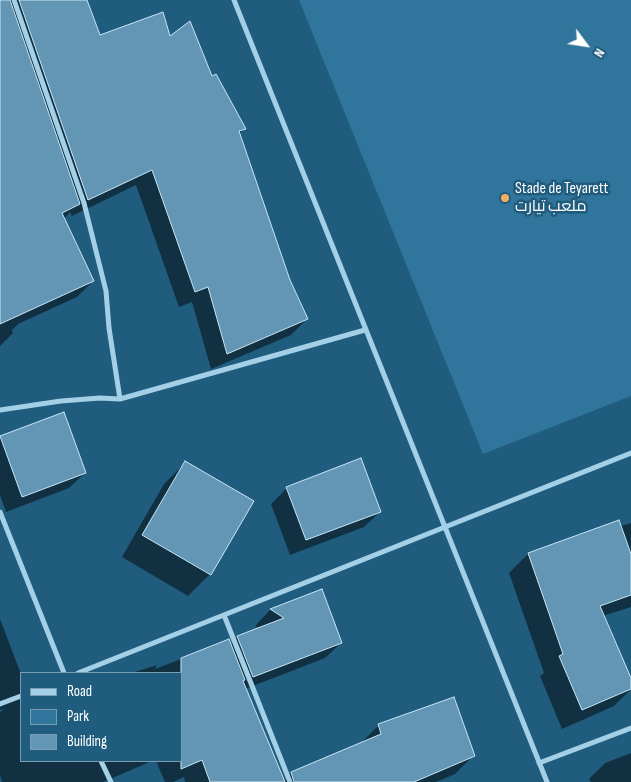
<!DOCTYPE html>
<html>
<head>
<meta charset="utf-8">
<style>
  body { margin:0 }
  #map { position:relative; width:631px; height:782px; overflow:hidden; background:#205c7e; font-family:"Sofia Sans Condensed",sans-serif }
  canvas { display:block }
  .legend { position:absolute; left:20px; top:672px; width:162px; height:90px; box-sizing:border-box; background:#205c7e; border:1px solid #799db2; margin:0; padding:6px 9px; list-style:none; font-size:15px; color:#fff }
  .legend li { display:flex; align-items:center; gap:10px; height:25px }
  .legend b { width:25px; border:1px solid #799db2 }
  .north { position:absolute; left:561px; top:20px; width:50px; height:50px; -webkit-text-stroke:4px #205c7e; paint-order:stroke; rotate:121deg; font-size:14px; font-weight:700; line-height:20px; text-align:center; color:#fff }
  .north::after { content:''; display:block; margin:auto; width:18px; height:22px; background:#fff; clip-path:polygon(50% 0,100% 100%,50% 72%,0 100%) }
</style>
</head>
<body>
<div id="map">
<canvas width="631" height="782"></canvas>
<ul class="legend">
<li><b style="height:6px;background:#a4d0e7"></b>Road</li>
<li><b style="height:14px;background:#30759b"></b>Park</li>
<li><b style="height:14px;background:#6296b4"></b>Building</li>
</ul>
<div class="north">N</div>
</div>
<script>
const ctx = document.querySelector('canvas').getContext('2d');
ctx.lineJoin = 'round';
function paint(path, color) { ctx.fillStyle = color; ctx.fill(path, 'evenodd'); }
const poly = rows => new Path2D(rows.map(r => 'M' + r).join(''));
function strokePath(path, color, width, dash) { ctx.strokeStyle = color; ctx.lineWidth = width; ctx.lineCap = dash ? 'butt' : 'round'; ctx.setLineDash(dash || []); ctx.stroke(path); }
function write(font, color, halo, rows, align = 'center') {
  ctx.font = font + ' "Sofia Sans Condensed",Cairo,sans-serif'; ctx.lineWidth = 5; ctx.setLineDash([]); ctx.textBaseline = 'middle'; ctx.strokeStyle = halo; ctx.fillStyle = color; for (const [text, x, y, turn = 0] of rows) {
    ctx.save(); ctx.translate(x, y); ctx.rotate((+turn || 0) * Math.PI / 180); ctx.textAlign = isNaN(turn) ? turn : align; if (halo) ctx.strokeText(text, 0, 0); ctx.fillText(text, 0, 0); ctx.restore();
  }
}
paint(poly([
  [299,0,631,0,631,396,483,454]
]), '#30759b');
paint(poly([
  [0,0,86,0,99,36,169,38,212,77,244,129,239,134,289,280,307,319,291,335,211,369,192,302,179,307,136,185,72,216,70,212,64,219,93,281,77,297,18,324,12,330,13,333,0,346],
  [63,414,85,473,69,488,6,512,0,495,0,438],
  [185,463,252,502,210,574,188,596,122,557,164,484],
  [287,488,380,512,364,527,290,555,271,504],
  [631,523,631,607,603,616,631,681,631,689,614,706,562,729,540,676,544,673,509,573,528,554],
  [321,591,341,643,325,658,245,689,283,782,292,773,360,744,379,725,474,755,455,774,436,782,185,782,184,777,173,782,165,782,156,761,181,761,181,673,131,673,157,665,155,669,228,641,230,645,238,637,260,628,255,626,270,610],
  [0,619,21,674,21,761,152,761,103,782,2,782,0,775,0,712,4,709,0,710],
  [631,753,631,782,591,782,589,779,605,763]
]), '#0007');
const building = poly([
  [0,0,10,0,80,204,62,213,94,281,0,324,0,0],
  [19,0,87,0,100,35,163,12,170,36,190,21,212,76,216,74,246,129,239,131,290,280,308,319,227,354,208,287,195,292,152,170,88,200,19,0],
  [64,412,86,473,22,497,0,436,64,412],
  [361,458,381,512,306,540,286,487,361,458],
  [185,461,254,501,211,575,142,535,185,461],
  [619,520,631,554,631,595,600,606,631,678,631,689,582,710,559,656,563,654,528,553,619,520],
  [322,589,342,643,253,677,237,636,284,618,270,609,322,589],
  [229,639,245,680,243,681,285,782,210,782,202,760,181,769,181,658,229,639],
  [454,697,475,756,414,782,294,782,291,772,381,734,378,724,454,697]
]);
paint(building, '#6296b4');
strokePath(building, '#c8e6f6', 1);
strokePath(poly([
  [14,0,84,203,106,291,109,328,120,399],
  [234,0,547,782],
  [0,410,61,401,100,398,120,399,365,330],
  [0,512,64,673],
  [224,615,290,782],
  [78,673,631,453],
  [0,704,21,696],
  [101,761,111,782],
  [539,763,631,728]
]), '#a4d0e7', 5);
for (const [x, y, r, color] of [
  [505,198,5,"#f5af65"]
]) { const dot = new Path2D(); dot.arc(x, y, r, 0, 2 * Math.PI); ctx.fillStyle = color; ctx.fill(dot); strokePath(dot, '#205c7e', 2); }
write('16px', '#fff', '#205c7e', [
  ["Stade de Teyarett",515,189],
  ["ملعب تيارت",515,207]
], 'left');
</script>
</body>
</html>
